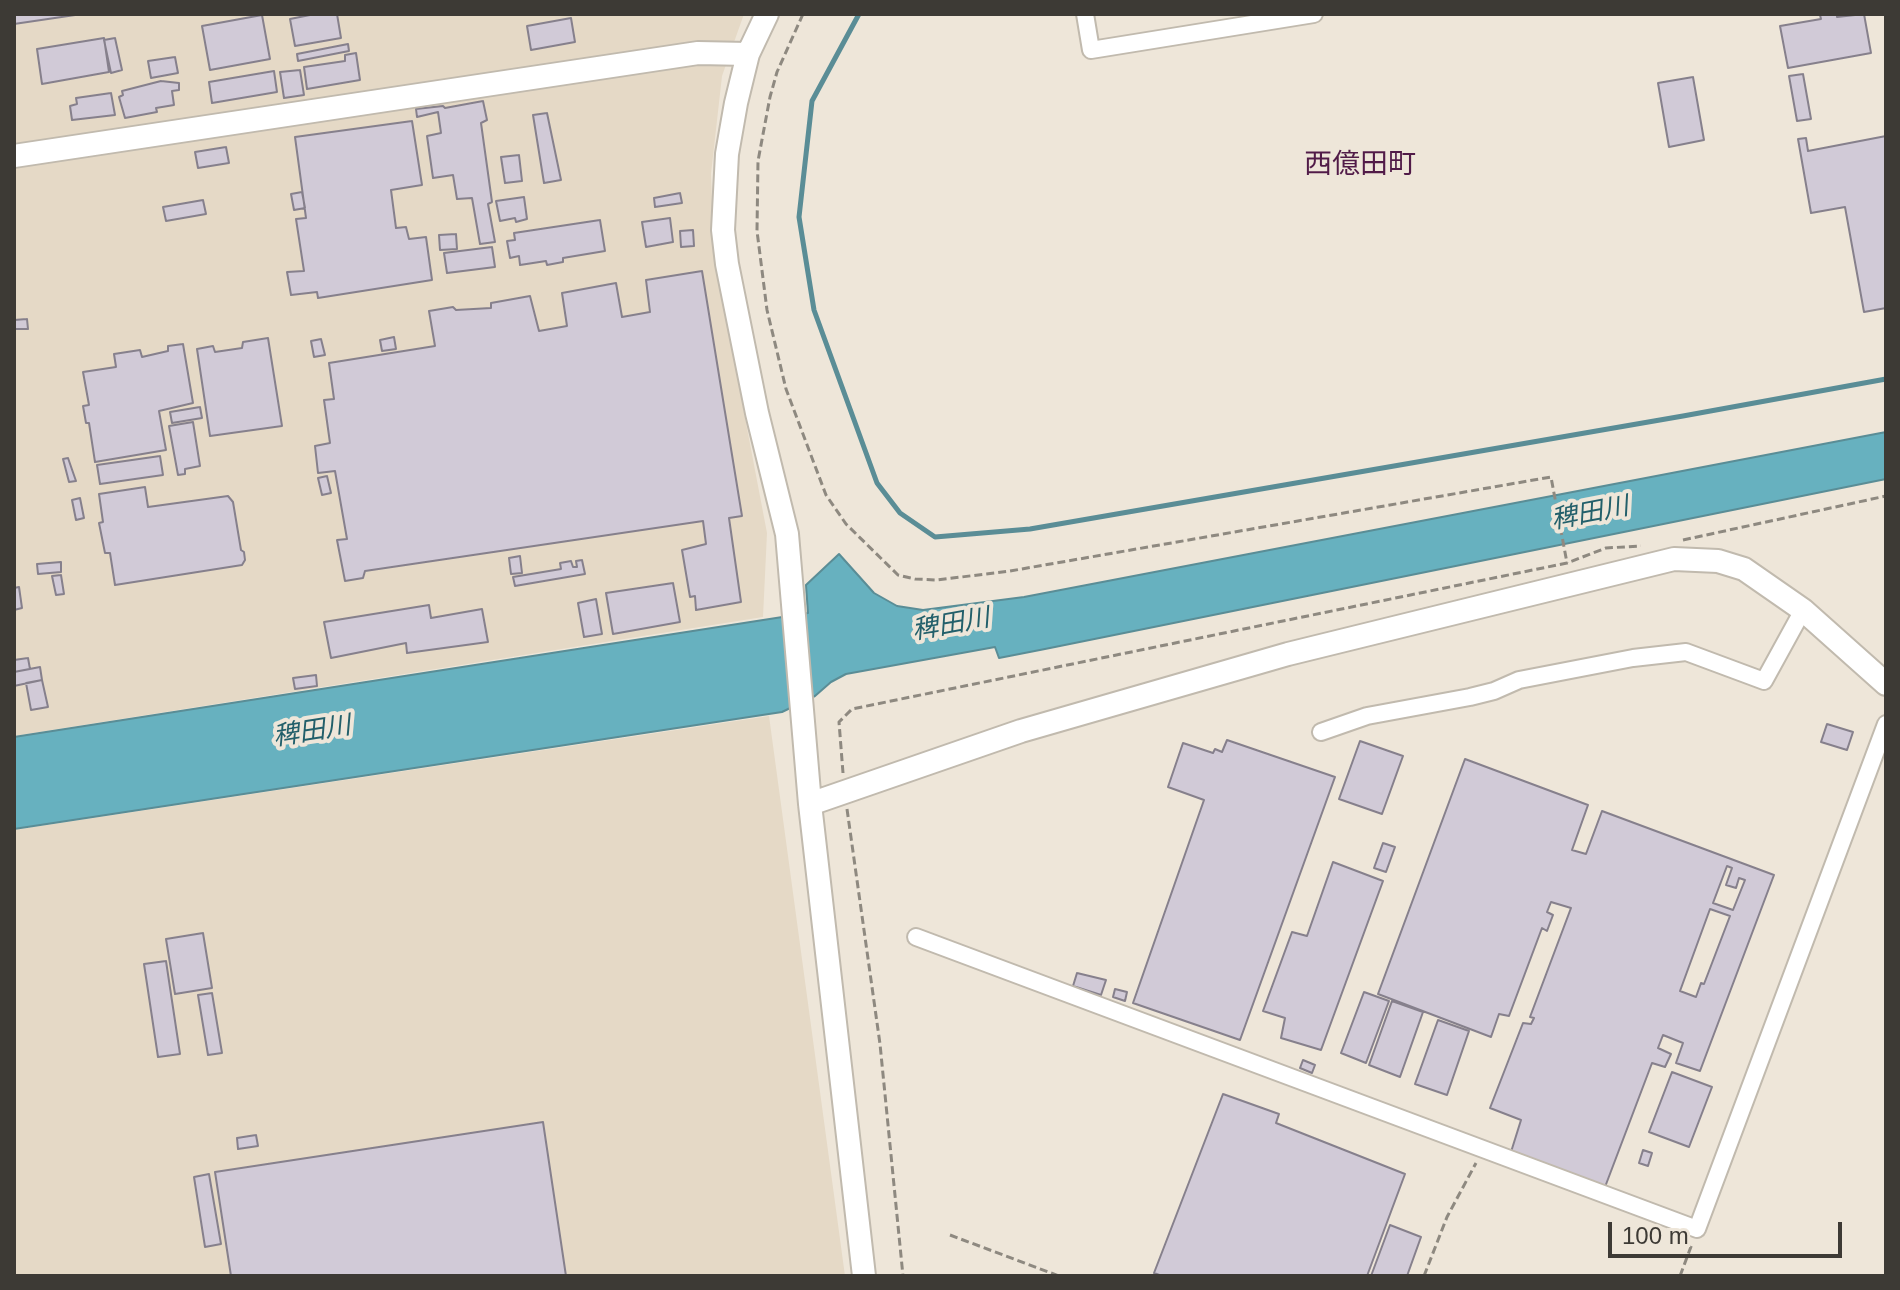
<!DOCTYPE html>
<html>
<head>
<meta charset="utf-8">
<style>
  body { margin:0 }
  #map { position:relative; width:1900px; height:1290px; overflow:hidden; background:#eee6d9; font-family:Helvetica,sans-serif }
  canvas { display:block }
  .frame { position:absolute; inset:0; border:16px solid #3d3a35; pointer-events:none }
  .scale { position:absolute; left:1608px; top:1222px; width:234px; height:36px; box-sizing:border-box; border:4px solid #3d3a35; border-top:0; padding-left:10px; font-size:24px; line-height:28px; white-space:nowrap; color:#3d3a35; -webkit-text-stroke:6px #eee6d9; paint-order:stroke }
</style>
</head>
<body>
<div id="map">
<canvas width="1900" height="1290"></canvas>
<div class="frame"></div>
<div class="scale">100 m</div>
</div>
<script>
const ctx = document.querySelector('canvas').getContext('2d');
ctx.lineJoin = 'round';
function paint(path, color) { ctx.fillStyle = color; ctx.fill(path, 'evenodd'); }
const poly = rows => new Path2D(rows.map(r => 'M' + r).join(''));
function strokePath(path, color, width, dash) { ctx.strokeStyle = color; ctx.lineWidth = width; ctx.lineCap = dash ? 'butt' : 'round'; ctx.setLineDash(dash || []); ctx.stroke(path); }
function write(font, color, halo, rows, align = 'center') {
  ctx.font = font + ' Helvetica,"Noto Sans JP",sans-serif'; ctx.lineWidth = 8; ctx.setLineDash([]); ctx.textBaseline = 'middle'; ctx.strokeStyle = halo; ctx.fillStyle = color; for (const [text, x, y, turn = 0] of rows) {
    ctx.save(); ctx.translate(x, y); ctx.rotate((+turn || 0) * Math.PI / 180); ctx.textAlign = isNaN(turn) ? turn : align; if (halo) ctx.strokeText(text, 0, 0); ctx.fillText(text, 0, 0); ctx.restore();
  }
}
paint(poly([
  [14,14,744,14,722,76,711,174,714,255,767,533,763,617,14,736],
  [769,716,845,1276,14,1276,14,830]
]), '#e5d9c6');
const water = poly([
  [1886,432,1886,479,1045,649,999,658,995,647,846,674,831,682,815,696,782,712,14,829,14,737,808,613,806,585,839,554,874,593,897,606,923,610,1024,597,1886,432]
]);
paint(water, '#67b1bf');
strokePath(water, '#5a8d96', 2);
strokePath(poly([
  [859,14,812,101,799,217,814,310,877,483,900,513,935,537,1030,529,1683,416,1886,379]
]), '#5a8d96', 5);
const building = poly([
  [14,14,82,14,14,24,14,14],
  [315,14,337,14,341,38,295,46,290,19,315,14],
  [1837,14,1837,17,1864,14,1871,53,1788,68,1780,26,1821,19,1820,15,1837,14],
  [262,15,270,59,210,70,202,26,262,15],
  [571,18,575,42,531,50,527,26,571,18],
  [104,38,109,72,42,84,37,49,104,38],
  [115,38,122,70,111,73,104,40,115,38],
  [348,44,349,51,298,61,297,54,348,44],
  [356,53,360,80,307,89,304,67,345,61,345,55,356,53],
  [175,57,178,73,151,78,148,61,175,57],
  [300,70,304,95,284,98,280,72,300,70],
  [274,71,277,92,212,103,209,82,274,71],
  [1803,74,1811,119,1797,121,1789,76,1803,74],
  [1693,77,1704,140,1669,147,1658,83,1693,77],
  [161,81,179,83,179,90,172,91,174,105,156,108,157,112,125,118,119,97,123,95,122,91,161,81],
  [111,93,115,115,72,120,70,106,77,104,76,98,111,93],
  [483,101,487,120,481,123,492,202,488,204,495,242,480,244,472,198,457,199,453,175,433,178,427,136,441,133,438,112,417,117,416,109,443,106,445,108,483,101],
  [547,113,561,180,544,183,533,115,547,113],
  [412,121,422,185,391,190,396,228,406,227,409,239,426,237,432,280,318,298,317,292,291,295,287,272,304,271,296,219,306,218,295,137,412,121],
  [1886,136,1886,308,1864,312,1845,207,1811,213,1798,139,1806,138,1808,151,1886,136],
  [226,147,229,163,198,168,195,152,226,147],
  [519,155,522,181,505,183,501,157,519,155],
  [302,192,305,208,294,210,291,194,302,192],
  [680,193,682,203,655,207,654,198,680,193],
  [524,197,527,219,516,222,515,218,500,221,496,201,524,197],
  [203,200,206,214,166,221,163,207,203,200],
  [670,218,673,242,646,247,642,222,670,218],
  [600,220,605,251,563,258,563,262,547,265,546,261,520,265,519,256,510,258,507,241,515,240,514,233,600,220],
  [693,230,694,246,681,247,680,231,693,230],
  [456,234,457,249,440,250,439,235,456,234],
  [492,247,495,267,447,273,444,253,492,247],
  [702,271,742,516,729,518,741,602,696,610,695,596,690,597,682,550,706,544,703,521,365,571,363,578,345,581,337,540,347,539,335,471,318,473,315,446,330,443,324,400,334,399,329,363,435,346,429,311,453,307,456,310,491,308,491,303,530,296,539,331,567,326,562,293,616,283,622,317,650,312,646,280,702,271],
  [27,319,28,329,15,329,14,320,27,319],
  [394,337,396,349,382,351,380,340,394,337],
  [268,338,282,426,210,436,197,349,213,346,215,352,242,348,243,342,268,338],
  [321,339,325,355,314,357,311,341,321,339],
  [183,344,193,403,159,411,166,450,95,462,89,423,86,423,83,406,89,405,83,372,116,367,114,354,140,350,142,357,168,351,168,346,183,344],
  [200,407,202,418,172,423,170,412,200,407],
  [193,422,200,466,185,469,185,474,178,475,169,426,193,422],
  [160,456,163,475,100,484,97,465,160,456],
  [68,458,76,481,69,482,63,459,68,458],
  [327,476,331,493,322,495,318,478,327,476],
  [145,487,148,507,228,496,233,502,241,550,244,552,245,560,242,565,115,585,110,553,105,553,99,523,103,522,99,494,145,487],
  [80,498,84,518,76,520,72,500,80,498],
  [520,556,522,573,511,574,509,558,520,556],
  [582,560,585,574,515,586,513,577,561,569,560,563,571,561,573,567,577,567,576,561,582,560],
  [61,562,61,572,38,574,37,564,61,562],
  [61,575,64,594,56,595,52,576,61,575],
  [673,583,680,622,613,634,606,593,673,583],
  [19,587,22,608,14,610,14,588,19,587],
  [596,599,602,634,584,637,578,603,596,599],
  [429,605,431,618,482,609,488,642,407,653,406,643,331,658,324,622,429,605],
  [28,658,30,669,14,672,14,660,28,658],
  [40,667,42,680,14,686,14,672,40,667],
  [316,675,317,686,295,689,293,678,316,675],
  [42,680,48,707,31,710,26,683,42,680],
  [1827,724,1853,732,1847,750,1821,742,1827,724],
  [1227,740,1335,777,1240,1040,1133,1003,1204,800,1168,787,1183,743,1213,753,1215,749,1222,752,1227,740],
  [1360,741,1403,756,1382,814,1339,799,1360,741],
  [1465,759,1588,805,1572,850,1586,854,1602,811,1774,875,1700,1071,1676,1063,1683,1043,1663,1035,1658,1048,1671,1054,1665,1067,1652,1063,1605,1187,1511,1152,1521,1120,1490,1108,1523,1023,1531,1024,1534,1018,1530,1017,1571,908,1551,902,1547,912,1553,915,1547,931,1542,928,1509,1016,1499,1014,1491,1037,1378,994,1465,759],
  [1727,866,1732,868,1726,885,1736,888,1739,878,1745,880,1733,910,1713,903,1727,866],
  [1710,909,1730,916,1704,984,1701,983,1696,997,1680,991,1710,909],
  [1383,843,1395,847,1386,872,1374,868,1383,843],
  [1333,862,1383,881,1321,1050,1281,1038,1285,1018,1263,1011,1292,932,1307,936,1333,862],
  [203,933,212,988,175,994,166,939,203,933],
  [166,961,180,1054,158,1057,144,964,166,961],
  [1077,973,1106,980,1101,995,1073,986,1077,973],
  [1115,989,1127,992,1125,1001,1113,997,1115,989],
  [1364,992,1389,1001,1366,1063,1341,1053,1364,992],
  [212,993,222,1053,208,1055,198,995,212,993],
  [1392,1001,1423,1012,1400,1077,1369,1065,1392,1001],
  [1438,1020,1469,1031,1447,1095,1415,1084,1438,1020],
  [1303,1060,1315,1065,1312,1073,1300,1068,1303,1060],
  [1672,1072,1712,1087,1689,1147,1649,1132,1672,1072],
  [1223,1094,1279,1114,1276,1123,1405,1174,1367,1276,1162,1276,1154,1273,1223,1094],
  [543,1122,566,1276,231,1276,215,1172,543,1122],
  [256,1135,258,1146,238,1149,237,1138,256,1135],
  [1643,1150,1652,1153,1648,1166,1639,1163,1643,1150],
  [209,1174,221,1244,205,1247,194,1177,209,1174],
  [1390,1225,1421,1237,1407,1276,1371,1276,1390,1225]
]);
paint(building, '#d1cad7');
strokePath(building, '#86808c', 2);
const street = poly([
  [1085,14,1091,50,1314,14],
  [1321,732,1367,716,1470,697,1494,691,1519,680,1633,658,1686,652,1764,681,1803,610],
  [916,937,1697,1229,1886,724]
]);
const secondary = poly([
  [767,14,748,54,736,103,727,154,723,230,727,264,757,413,787,534,810,804,864,1276],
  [14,156,698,53,748,54],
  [810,804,1021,731,1288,654,1674,559,1718,561,1744,569,1803,610,1886,684]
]);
strokePath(street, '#c1baae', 20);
strokePath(secondary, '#c1baae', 26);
strokePath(poly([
  [803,14,777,72,770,97,758,161,757,231,767,310,786,389,826,495,846,524,898,575,915,579,937,580,1010,571,1551,477,1567,563],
  [1683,540,1886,496],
  [843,773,839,722,852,709,1567,563,1606,548,1641,546],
  [847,809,880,1044,903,1276],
  [950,1235,1059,1276],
  [1424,1276,1447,1217,1476,1163],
  [1680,1276,1692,1244]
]), '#8e8980', 3, [8, 4]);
strokePath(street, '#fff', 16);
strokePath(secondary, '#fff', 22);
write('italic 26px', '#225f6a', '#eee6d9', [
  ["稗田川",1590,514,-11],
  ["稗田川",951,625,-10],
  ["稗田川",312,732,-9]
]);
write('28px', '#511b48', '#eee6d9', [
  ["西億田町",1360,165]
]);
</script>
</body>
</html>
